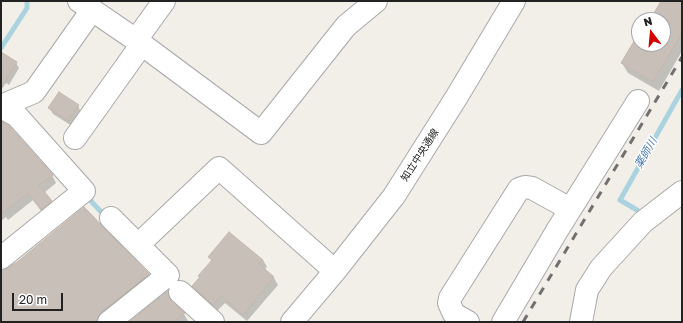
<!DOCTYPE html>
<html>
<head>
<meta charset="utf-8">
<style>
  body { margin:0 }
  #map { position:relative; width:683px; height:323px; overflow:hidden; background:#f2efe9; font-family:"Golos Text",sans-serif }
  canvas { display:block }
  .frame { position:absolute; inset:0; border:2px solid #222; pointer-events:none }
  .north { position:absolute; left:631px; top:12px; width:40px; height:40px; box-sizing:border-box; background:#fff; border:1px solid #a7a7a7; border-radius:50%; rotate:344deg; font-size:11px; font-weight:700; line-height:16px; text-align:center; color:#222 }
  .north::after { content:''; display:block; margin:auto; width:14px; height:18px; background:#d40000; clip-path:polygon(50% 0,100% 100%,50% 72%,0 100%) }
  .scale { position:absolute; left:12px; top:293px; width:51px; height:18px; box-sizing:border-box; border:2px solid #222; border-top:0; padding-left:5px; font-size:12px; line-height:14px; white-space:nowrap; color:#222; -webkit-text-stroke:3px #fff; paint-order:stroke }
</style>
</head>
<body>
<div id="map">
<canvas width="683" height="323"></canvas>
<div class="frame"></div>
<div class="north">N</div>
<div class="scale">20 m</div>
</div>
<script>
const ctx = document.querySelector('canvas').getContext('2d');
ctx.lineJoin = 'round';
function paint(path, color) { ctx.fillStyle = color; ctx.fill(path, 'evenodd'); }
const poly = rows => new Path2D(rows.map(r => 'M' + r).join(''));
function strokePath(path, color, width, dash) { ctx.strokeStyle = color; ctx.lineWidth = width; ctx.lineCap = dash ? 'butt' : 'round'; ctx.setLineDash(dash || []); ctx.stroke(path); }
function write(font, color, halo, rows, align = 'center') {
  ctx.font = font + ' "Golos Text","Noto Sans JP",sans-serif'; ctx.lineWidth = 3; ctx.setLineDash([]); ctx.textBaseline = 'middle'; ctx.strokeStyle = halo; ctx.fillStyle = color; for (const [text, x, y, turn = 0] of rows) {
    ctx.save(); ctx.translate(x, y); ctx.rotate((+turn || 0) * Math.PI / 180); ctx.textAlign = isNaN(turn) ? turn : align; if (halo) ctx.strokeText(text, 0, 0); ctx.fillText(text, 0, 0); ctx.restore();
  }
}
paint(poly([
  [663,1,682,1,682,51,659,91,628,73,622,63,639,35,639,44,663,44,663,20,651,20],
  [1,54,16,63,19,68,9,85,6,83,1,90],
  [78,106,81,112,72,126,53,114,50,109],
  [1,122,52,175,56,183,44,193,55,209,46,217,33,200,8,220,6,217,1,221],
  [84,208,148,275,153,282,104,322,1,322,1,271,9,269],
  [210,257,263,260,267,267,264,270,274,278,278,285,247,321,225,303,217,311,198,293,194,286,212,261],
  [168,293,173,304,184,314,188,321,131,322]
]), '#0003');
strokePath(poly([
  [1,48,27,8,27,1],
  [89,199,106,217],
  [637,210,620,200,682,90]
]), '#aad3df', 5);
const building = poly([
  [661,1,682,1,682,33,653,82,621,63,639,33,639,44,663,44,663,20,650,20,661,1],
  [1,52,17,62,1,88,1,52],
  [59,92,79,105,68,121,48,108,59,92],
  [1,121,9,126,53,175,39,185,52,201,41,210,28,193,1,214,1,121],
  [84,207,149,274,101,312,97,322,1,322,1,270,16,263,84,207],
  [229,232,263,260,259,264,274,277,243,315,221,296,213,305,192,286,200,277,198,276,212,260,208,257,229,232],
  [168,291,171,301,185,313,173,322,129,322,168,291]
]);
paint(building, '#c7bfb8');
strokePath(building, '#c4b6ab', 1);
const minor = poly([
  [79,1,136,40,261,133,346,26,376,1],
  [136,40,164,1],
  [1,106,34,92,92,10],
  [1,107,17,116,84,191,1,258],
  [75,138,142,44],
  [111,218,138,245],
  [180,292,213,322],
  [109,322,168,275,138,245,219,168,335,271],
  [292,322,335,271,394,196,456,98,514,1],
  [468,322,454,314,449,303,450,298,519,189,525,187,532,188,570,209],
  [503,322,558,229,638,101],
  [581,322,587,290,601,268,643,222,682,192]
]);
strokePath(minor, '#a9a9a9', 24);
strokePath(minor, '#fff', 22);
strokePath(poly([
  [523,322,682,57]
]), '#707070', 3, [8, 8]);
write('10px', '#222', '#fff', [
  ["知立中央通線",420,155,-57]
]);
write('italic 11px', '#4a7aab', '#fff', [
  ["薬師川",646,153,-60]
]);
</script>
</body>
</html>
